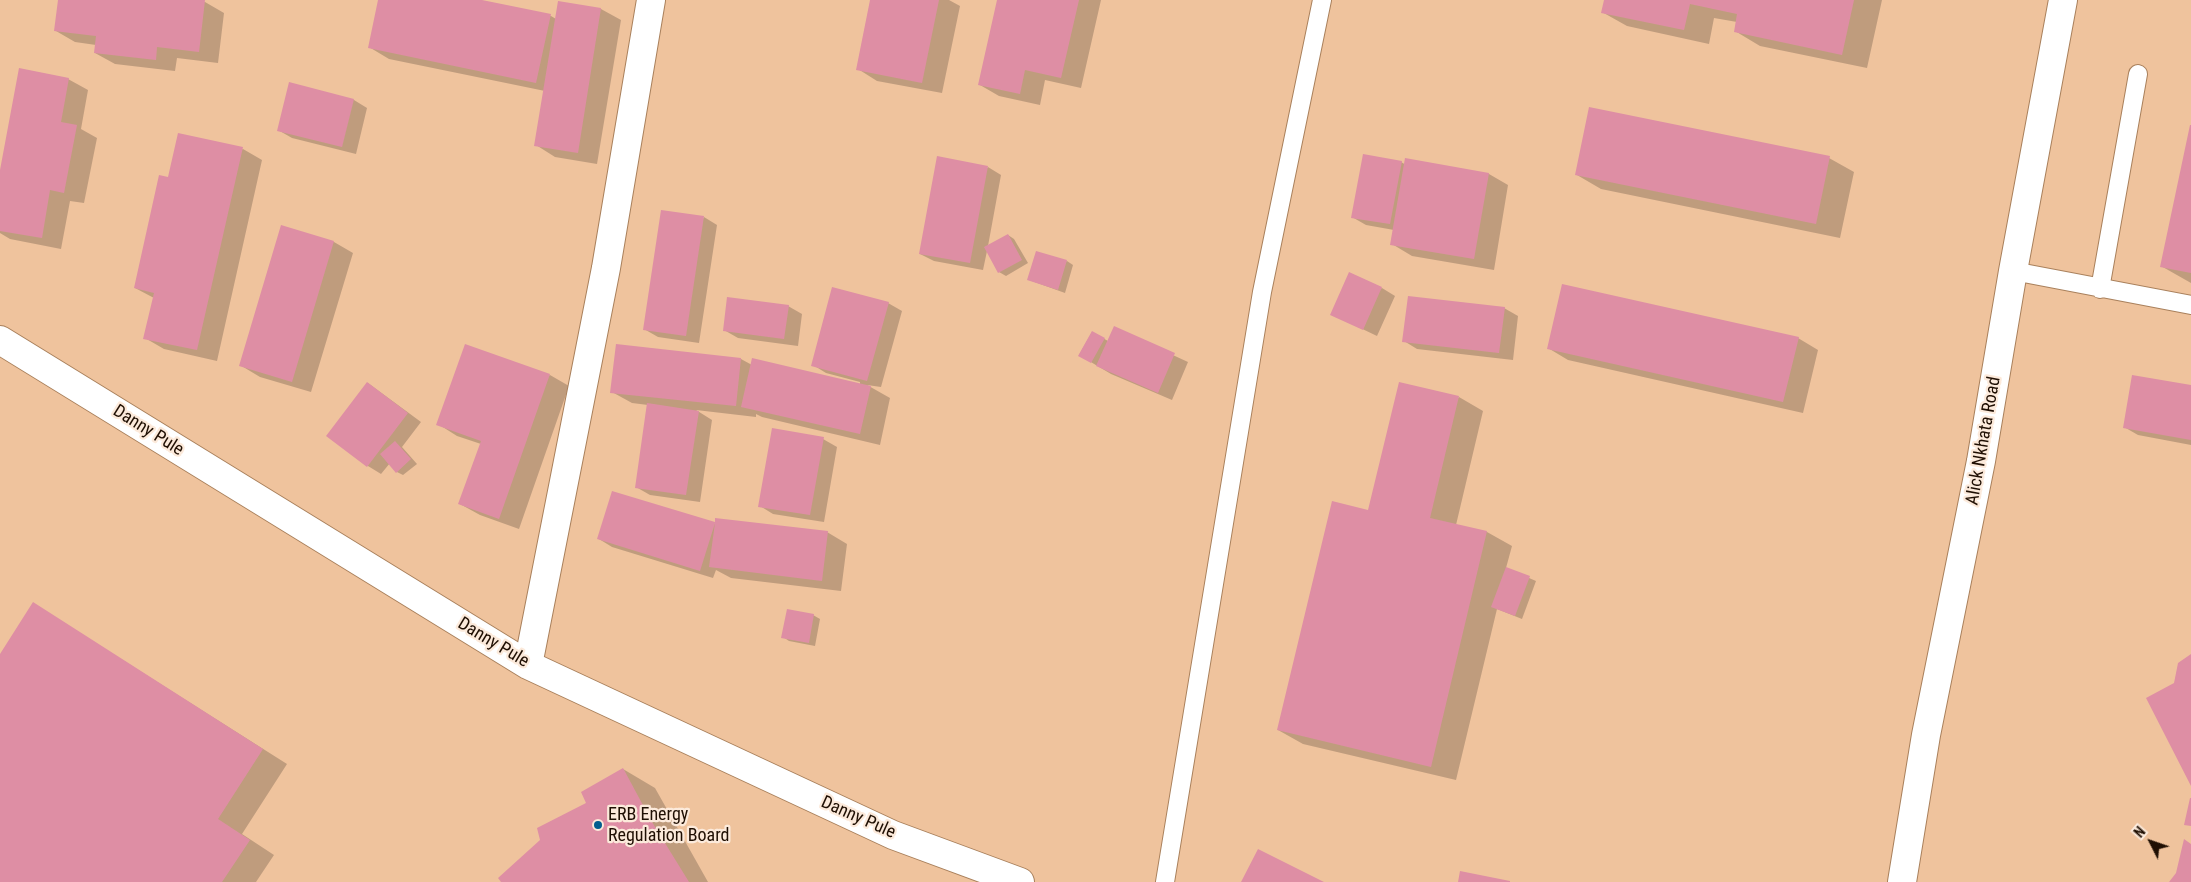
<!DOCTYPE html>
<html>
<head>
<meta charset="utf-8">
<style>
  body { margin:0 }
  #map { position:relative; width:2191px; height:882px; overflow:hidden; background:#efc39d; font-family:"Roboto Condensed",sans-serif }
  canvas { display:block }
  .north { position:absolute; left:2126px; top:817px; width:50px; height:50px; -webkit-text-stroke:4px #fceadb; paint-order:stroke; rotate:311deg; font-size:14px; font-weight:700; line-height:20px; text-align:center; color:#1f0f03 }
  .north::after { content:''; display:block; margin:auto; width:18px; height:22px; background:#1f0f03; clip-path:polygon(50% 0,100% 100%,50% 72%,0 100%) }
</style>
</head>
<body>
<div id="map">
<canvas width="2191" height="882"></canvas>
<div class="north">N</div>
</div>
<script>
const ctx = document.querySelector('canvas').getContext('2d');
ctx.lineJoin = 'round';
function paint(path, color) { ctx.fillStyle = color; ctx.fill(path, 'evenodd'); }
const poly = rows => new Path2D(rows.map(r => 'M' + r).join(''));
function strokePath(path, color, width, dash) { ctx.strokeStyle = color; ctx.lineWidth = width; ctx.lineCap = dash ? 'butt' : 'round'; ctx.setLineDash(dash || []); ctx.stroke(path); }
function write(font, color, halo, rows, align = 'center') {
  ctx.font = font + ' "Roboto Condensed",sans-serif'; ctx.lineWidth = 4.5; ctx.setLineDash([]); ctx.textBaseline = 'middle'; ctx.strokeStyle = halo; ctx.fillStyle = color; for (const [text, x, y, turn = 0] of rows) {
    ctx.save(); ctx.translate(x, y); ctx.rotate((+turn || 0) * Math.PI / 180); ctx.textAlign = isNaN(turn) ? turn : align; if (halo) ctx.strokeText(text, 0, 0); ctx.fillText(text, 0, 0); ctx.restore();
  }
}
paint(poly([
  [59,0,205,2,224,13,218,63,177,58,175,71,115,64,95,53,96,45,75,42,56,31],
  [380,0,476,0,551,16,556,19,559,2,601,9,621,20,597,164,555,157,536,145,545,91,389,59,369,47],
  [871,0,949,0,960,6,942,93,877,81,858,69],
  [999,0,1101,0,1081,88,1045,80,1040,105,999,96,980,85],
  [1605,0,1882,0,1867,68,1760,46,1735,31,1737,22,1714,18,1709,44,1627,26,1602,12],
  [68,79,88,90,81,129,97,138,84,203,70,201,61,249,10,239,0,233,0,177],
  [290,84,354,100,367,108,356,154,292,138,278,130],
  [2191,127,2191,283,2161,266],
  [243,149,262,160,217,361,164,349,145,338,154,298,135,288,169,179],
  [1829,158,1854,172,1840,238,1601,189,1577,175],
  [1401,162,1406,165,1489,174,1508,185,1494,270,1412,256,1392,244,1394,230,1366,225,1352,217],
  [988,167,1001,175,988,246,1008,235,1014,239,1028,263,1006,276,999,272,987,251,983,270,934,261,920,254],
  [704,217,717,225,699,343,658,337,644,329],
  [282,227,334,242,353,253,311,392,260,377,240,365],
  [1067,261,1073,265,1065,293,1029,280],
  [1382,288,1395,296,1377,336,1331,314],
  [888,303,902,311,881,387,867,385,890,398,880,445,762,417,756,414,756,417,696,410,712,420,700,502,650,495,636,487,648,405,632,403,612,392,617,345,741,359,752,365,860,384,860,382,826,373,813,365],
  [788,306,802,314,798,346,738,338,724,330],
  [1504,308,1518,316,1513,360,1417,349,1404,341],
  [1114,328,1188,362,1172,400,1111,374,1079,355,1092,332,1108,341],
  [1798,338,1818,350,1803,413,1568,360,1548,348],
  [550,375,569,386,519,529,480,515,460,504,481,444,457,436,438,424],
  [368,383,421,422,402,447,417,464,403,475,397,472,390,463,381,474,368,466],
  [2191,386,2191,445,2138,435,2124,427],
  [1459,397,1483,411,1456,525,1487,532,1512,546,1506,568,1536,581,1522,619,1497,609,1456,780,1303,744,1278,730,1369,511],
  [823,439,837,447,824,522,773,514,760,506],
  [613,493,716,524,827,532,847,544,841,591,731,578,716,570,713,578,612,547,599,539],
  [34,604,287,764,242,834,274,855,256,882,0,882,0,657],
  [813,615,820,619,815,646,789,641,783,637],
  [623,769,655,788,708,882,502,882]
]), '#0003');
paint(poly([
  [58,0,205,0,199,52,157,47,156,60,94,53,96,36,54,31],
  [378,0,482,0,551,14,536,83,368,48],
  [870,0,939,0,922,83,856,70],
  [997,0,1079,0,1061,78,1025,70,1020,94,978,85],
  [1604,0,1854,0,1842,55,1734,32,1737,14,1690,4,1684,30,1601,13],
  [558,1,601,8,578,153,534,146],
  [19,68,69,78,61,122,77,125,64,193,50,190,42,238,0,231,0,170],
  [289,82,354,99,342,147,277,131],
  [1589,107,1830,156,1816,224,1575,175],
  [2190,125,2191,125,2191,273,2160,267],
  [178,133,243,147,197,350,143,339,154,293,134,288,159,175,168,177],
  [1363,154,1402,161,1390,224,1351,218],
  [937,156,988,166,970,263,919,254],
  [1405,158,1489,173,1474,259,1390,245],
  [661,210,704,216,686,336,643,330],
  [281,225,334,241,292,382,239,366],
  [1008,234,1022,260,998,273,984,247],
  [1036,251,1067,260,1058,290,1027,280],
  [1349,272,1382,287,1363,330,1330,315],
  [1562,284,1799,337,1783,402,1547,349],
  [832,287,889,302,867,381,811,366],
  [1408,296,1505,307,1499,353,1402,342],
  [727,297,789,305,784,339,723,331],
  [1114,326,1175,353,1158,393,1096,366],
  [1092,331,1105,338,1091,363,1078,356],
  [465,344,550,374,499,519,458,504,481,441,436,425],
  [616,344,741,358,736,406,610,393],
  [752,358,871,386,860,434,741,407],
  [2132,375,2191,385,2191,440,2123,428],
  [367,382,408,413,367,467,326,436],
  [1399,382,1459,396,1430,518,1487,531,1431,767,1277,730,1332,501,1368,510],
  [647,403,699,411,686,495,635,488],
  [772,428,824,437,810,515,758,507],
  [395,441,411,459,396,473,380,454],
  [612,491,715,522,715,518,828,531,822,581,709,567,715,523,700,571,597,539],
  [1506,567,1530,576,1515,616,1491,607],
  [33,602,263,749,218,819,250,840,222,882,0,882,0,654],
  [787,609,814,614,809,643,781,638],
  [2191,654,2191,786,2146,698,2174,683,2178,663],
  [623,768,652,822,689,882,501,882,498,878,540,840,537,828,586,803,581,792],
  [2190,798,2191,798,2191,826,2184,825],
  [2184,839,2191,844,2191,882,2169,882,2176,873],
  [1258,849,1324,882,1241,882],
  [1460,871,1510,881,1510,882,1458,882]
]), '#de8ea4');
const lane = poly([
  [2013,271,2191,305],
  [2100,289,2138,74],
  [1165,882,1262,292,1322,0]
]);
const street = poly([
  [0,340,528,665,893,835,1020,882],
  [528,665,606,268,651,0]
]);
const secondary = poly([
  [1902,882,1926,735,1981,461,2013,271,2063,0]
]);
strokePath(lane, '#a9805c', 20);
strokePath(street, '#a9805c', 30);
strokePath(secondary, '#a9805c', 30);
strokePath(lane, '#fff', 18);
strokePath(street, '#fff', 28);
strokePath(secondary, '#fff', 28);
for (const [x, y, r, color] of [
  [598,825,5,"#035e8f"]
]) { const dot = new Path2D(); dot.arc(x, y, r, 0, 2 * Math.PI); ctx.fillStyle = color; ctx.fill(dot); strokePath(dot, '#fceadb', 2); }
write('18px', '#1f0f03', '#fceadb', [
  ["Danny Pule",148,431,32],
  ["Alick Nkhata Road",1984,441,-80],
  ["Danny Pule",493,643,31],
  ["Danny Pule",858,818,24]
]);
write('18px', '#1f0f03', '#fceadb', [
  ["ERB Energy",608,815],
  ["Regulation Board",608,836]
], 'left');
</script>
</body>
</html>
